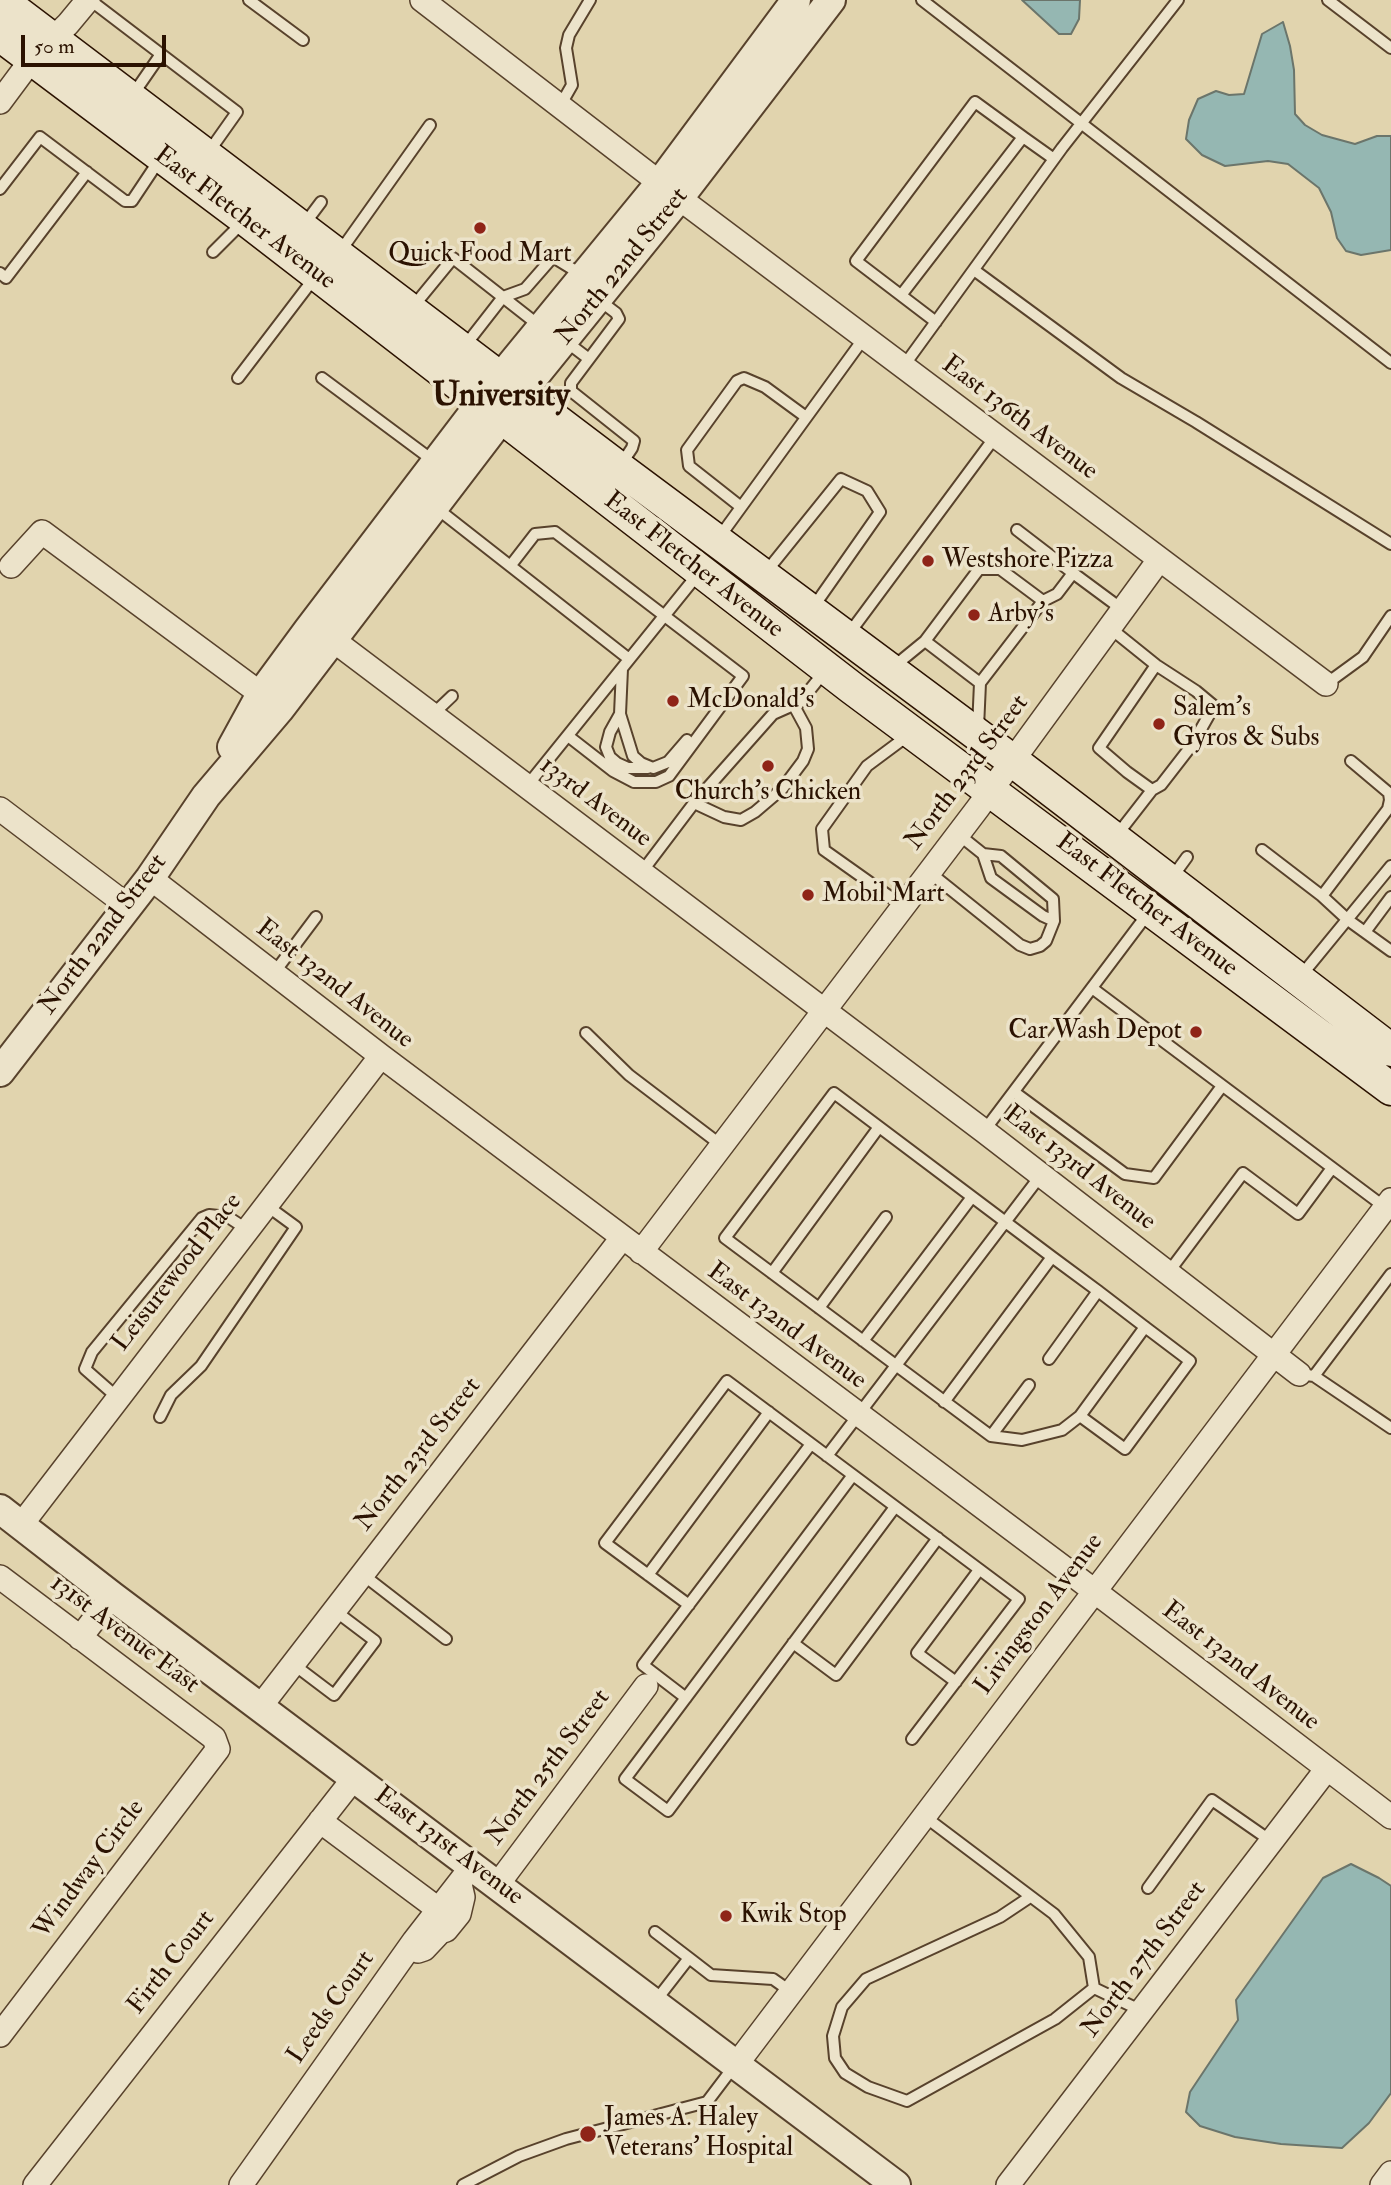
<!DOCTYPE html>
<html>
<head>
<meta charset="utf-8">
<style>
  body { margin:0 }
  #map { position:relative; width:1391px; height:2185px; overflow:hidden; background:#e1d4ae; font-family:"IM FELL Double Pica",serif }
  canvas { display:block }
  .scale { position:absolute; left:21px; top:35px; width:145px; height:32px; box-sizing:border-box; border:4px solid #2b1201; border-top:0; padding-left:9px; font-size:21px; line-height:24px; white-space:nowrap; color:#2b1201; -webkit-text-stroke:5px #ece3ca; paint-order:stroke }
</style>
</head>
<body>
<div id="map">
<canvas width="1391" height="2185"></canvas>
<div class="scale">50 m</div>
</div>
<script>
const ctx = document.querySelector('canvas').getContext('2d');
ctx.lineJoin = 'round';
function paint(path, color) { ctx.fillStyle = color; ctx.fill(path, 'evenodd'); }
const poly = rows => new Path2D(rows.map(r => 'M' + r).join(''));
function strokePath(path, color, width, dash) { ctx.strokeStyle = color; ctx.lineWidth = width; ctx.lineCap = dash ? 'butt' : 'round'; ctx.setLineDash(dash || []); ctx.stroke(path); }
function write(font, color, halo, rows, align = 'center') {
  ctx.font = font + ' "IM FELL Double Pica",serif'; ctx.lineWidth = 7; ctx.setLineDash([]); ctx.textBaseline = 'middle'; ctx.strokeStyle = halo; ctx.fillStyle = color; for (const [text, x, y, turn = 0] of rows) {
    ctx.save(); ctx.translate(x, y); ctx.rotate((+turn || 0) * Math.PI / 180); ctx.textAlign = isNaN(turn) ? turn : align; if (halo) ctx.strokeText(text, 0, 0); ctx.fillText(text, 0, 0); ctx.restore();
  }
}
const water = poly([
  [1022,0,1080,0,1079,19,1071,34,1059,34,1022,0],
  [1283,22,1290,46,1294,70,1295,114,1305,125,1322,135,1355,144,1377,136,1391,136,1391,250,1361,255,1346,251,1337,238,1331,212,1319,188,1288,164,1268,161,1225,166,1202,155,1186,139,1189,120,1198,99,1216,91,1229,95,1244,94,1262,34,1283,22],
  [1351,1864,1379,1878,1391,1886,1391,2093,1369,2123,1342,2148,1281,2144,1235,2137,1200,2126,1186,2112,1190,2092,1238,2020,1236,2000,1323,1878,1351,1864]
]);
paint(water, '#95b7b2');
strokePath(water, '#6b756b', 2);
const service = poly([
  [90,0,237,112,208,153],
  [249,0,303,40],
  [922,0,1391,363],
  [1328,0,1391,48],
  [132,96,161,54],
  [560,106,572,85,566,48,569,35,590,0],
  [1023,137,1054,159],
  [0,189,40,137,125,201,132,201,160,159],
  [303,226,321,202],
  [213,252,243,222],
  [339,253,430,125],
  [974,270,1121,378,1196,422,1391,544],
  [0,273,6,278,87,172],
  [902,294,1023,137,975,102,856,261,936,322],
  [599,300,616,313,619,319,571,383,571,391,634,441,632,448,620,466],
  [412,308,453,258,541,327],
  [564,340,589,359],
  [464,347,503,297,525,289,553,257,584,276],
  [903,367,1062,148,1178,0],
  [238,378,315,277],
  [322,378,435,462],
  [435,507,629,659],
  [741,507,689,466,687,450,737,381,744,378,765,387,806,417],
  [1017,530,1073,573],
  [718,539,864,338],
  [511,565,535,534,555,532,743,676,669,776,656,782,634,782,613,771,568,736],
  [766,572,841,479,867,491,880,512,812,609],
  [1110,628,1156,665,1196,691,1214,706,1192,745,1161,785,1152,790,1127,772,1099,748,1156,665],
  [848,635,995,437],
  [925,641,980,683],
  [892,668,925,641,979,569,1000,569,1043,601],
  [622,669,620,714,633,756,641,763,653,768,668,762,687,740],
  [1326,684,1363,657,1391,616],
  [620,714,610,732,606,747,610,757,617,763,628,768,648,768],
  [432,715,452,696],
  [978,728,980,683,1043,601,1057,594,1073,573,1123,610],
  [1351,761,1389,793,1390,800,1388,809,1322,896,1348,920,1391,951],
  [527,786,698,574],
  [694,803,724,817,741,820,755,812,782,789,803,761,808,749,806,728,793,704],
  [1117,835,1152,790],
  [1262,850,1322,896],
  [983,854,991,878,1043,916,1054,921],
  [929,872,1020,945,1030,949,1040,946,1046,941,1054,921,1053,899,1001,856,983,854,958,834],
  [641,873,694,803,773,714,800,702,825,671],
  [1171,879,1187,857],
  [903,906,824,850,822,829,867,766,910,734],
  [1365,932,1391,897],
  [274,973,316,917],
  [1300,977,1391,866],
  [1092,988,1386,1208],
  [586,1033,629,1075,721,1145],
  [1014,1092,1125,1174,1154,1178,1222,1086],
  [984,1131,1149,912],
  [772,1273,879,1127],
  [1168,1273,1243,1173,1298,1214,1332,1168],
  [819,1308,886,1217],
  [863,1341,972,1197],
  [1049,1359,1098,1291],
  [1299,1374,1314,1376,1391,1274],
  [1314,1376,1391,1428],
  [118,1398,85,1369,92,1352,202,1218,209,1215,228,1217,248,1230],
  [944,1402,1052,1257],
  [1080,1416,1125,1449,1190,1361,1145,1327,1098,1291,1052,1257,834,1093,725,1238,991,1436,1022,1440,1062,1430,1080,1416,1145,1327],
  [160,1417,171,1395,201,1366,296,1227,266,1205],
  [991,1436,1029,1385],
  [827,1456,1041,1175],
  [853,1475,625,1779,668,1811,895,1507],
  [362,1574,446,1639],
  [648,1575,769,1412],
  [689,1605,605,1543,727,1381,1019,1599,912,1739],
  [793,1643,836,1675,938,1538],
  [293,1664,334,1695,375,1641,334,1610],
  [956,1682,917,1653,979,1570],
  [686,1698,643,1665,811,1444],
  [924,1816,1054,1914,1089,1957,1094,1988],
  [1148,1888,1212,1800,1271,1841],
  [1030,1897,1000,1917,866,1979,842,2007,833,2036,835,2058,845,2073,868,2087,907,2101,1055,2019,1094,1988],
  [689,1958,711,1975,773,1979,790,1991],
  [1094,1988,1142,2011],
  [654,2003,689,1958,655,1932],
  [463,2185,519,2156,566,2139,707,2102,735,2065]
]);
const minor = poly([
  [422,0,660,183],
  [0,102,32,59,68,24,88,0],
  [679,198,1326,684],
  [11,566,42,532,261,694],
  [333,640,984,1131,1299,1374],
  [0,809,128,906],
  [150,878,381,1056,1072,1574,1391,1817],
  [641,1252,978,808,1159,560],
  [21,1525,381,1056],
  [0,1577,214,1738,218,1749,0,2035],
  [80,1638,112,1596],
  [260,1707,622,1238],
  [320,1821,438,1909],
  [498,1884,646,1686],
  [418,1951,424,1949,440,1932,446,1930,459,1914,463,1897,460,1884],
  [736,2065,1391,1200],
  [35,2185,354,1778],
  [241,2185,414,1941,473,1865],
  [1008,2185,1326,1770],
  [1382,2185,1391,2173]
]);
const tertiary = poly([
  [232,747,261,694,308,630,500,378,660,183,796,0],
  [0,1072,150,878,206,796,279,710,521,393,679,198,831,0],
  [0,1509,112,1596,896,2185]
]);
const secondary = poly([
  [1,0,619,468,1013,761,1391,1050],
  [0,35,245,219,852,688,1391,1089]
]);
strokePath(service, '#58422c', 14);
strokePath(minor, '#58422c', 26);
strokePath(tertiary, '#58422c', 32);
strokePath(secondary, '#2b1201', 35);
strokePath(service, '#ece3ca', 10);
strokePath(minor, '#ece3ca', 23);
strokePath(tertiary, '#ece3ca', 28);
strokePath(secondary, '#ece3ca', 32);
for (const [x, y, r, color] of [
  [480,228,7,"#8f2418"],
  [928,561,7,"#8f2418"],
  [974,615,7,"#8f2418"],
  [673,701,7,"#8f2418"],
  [1159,724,7,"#8f2418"],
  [768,766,7,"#8f2418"],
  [808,895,7,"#8f2418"],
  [1196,1032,7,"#8f2418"],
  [726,1916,7,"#8f2418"],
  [588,2134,9,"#8f2418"]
]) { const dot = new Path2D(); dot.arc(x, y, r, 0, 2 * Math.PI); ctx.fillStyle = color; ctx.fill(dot); strokePath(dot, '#ece3ca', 2.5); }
write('26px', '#2b1201', '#ece3ca', [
  ["East Fletcher Avenue",244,219,37],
  ["North 22nd Street",623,267,-51],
  ["East 136th Avenue",1019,419,37],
  ["East Fletcher Avenue",693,566,38],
  ["North 23rd Street",968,773,-53],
  ["133rd Avenue",595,803,37],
  ["East Fletcher Avenue",1146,906,37],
  ["North 22nd Street",104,935,-53],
  ["East 132nd Avenue",334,985,38],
  ["East 133rd Avenue",1079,1169,38],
  ["Leisurewood Place",178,1273,-52],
  ["East 132nd Avenue",786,1327,37],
  ["North 23rd Street",419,1455,-52],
  ["Livingston Avenue",1040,1615,-53],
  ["131st Avenue East",124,1635,37],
  ["East 132nd Avenue",1240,1667,38],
  ["North 25th Street",549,1768,-53],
  ["East 131st Avenue",448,1847,37],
  ["Windway Circle",90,1870,-53],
  ["North 27th Street",1145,1960,-53],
  ["Firth Court",172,1963,-52],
  ["Leeds Court",332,2008,-55]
]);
write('26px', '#2b1201', '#ece3ca', [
  ["Quick Food Mart",480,255,"center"],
  ["Westshore Pizza",942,561],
  ["Arby's",988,615],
  ["McDonald's",687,701],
  ["Salem's",1173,709],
  ["Gyros & Subs",1173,739],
  ["Church's Chicken",768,793,"center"],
  ["Mobil Mart",822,895],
  ["Car Wash Depot",1182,1032,"right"],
  ["Kwik Stop",740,1916],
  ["James A. Haley",604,2119],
  ["Veterans' Hospital",604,2149]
], 'left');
write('bold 33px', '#2b1201', '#ece3ca', [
  ["University",501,398]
]);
</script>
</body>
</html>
